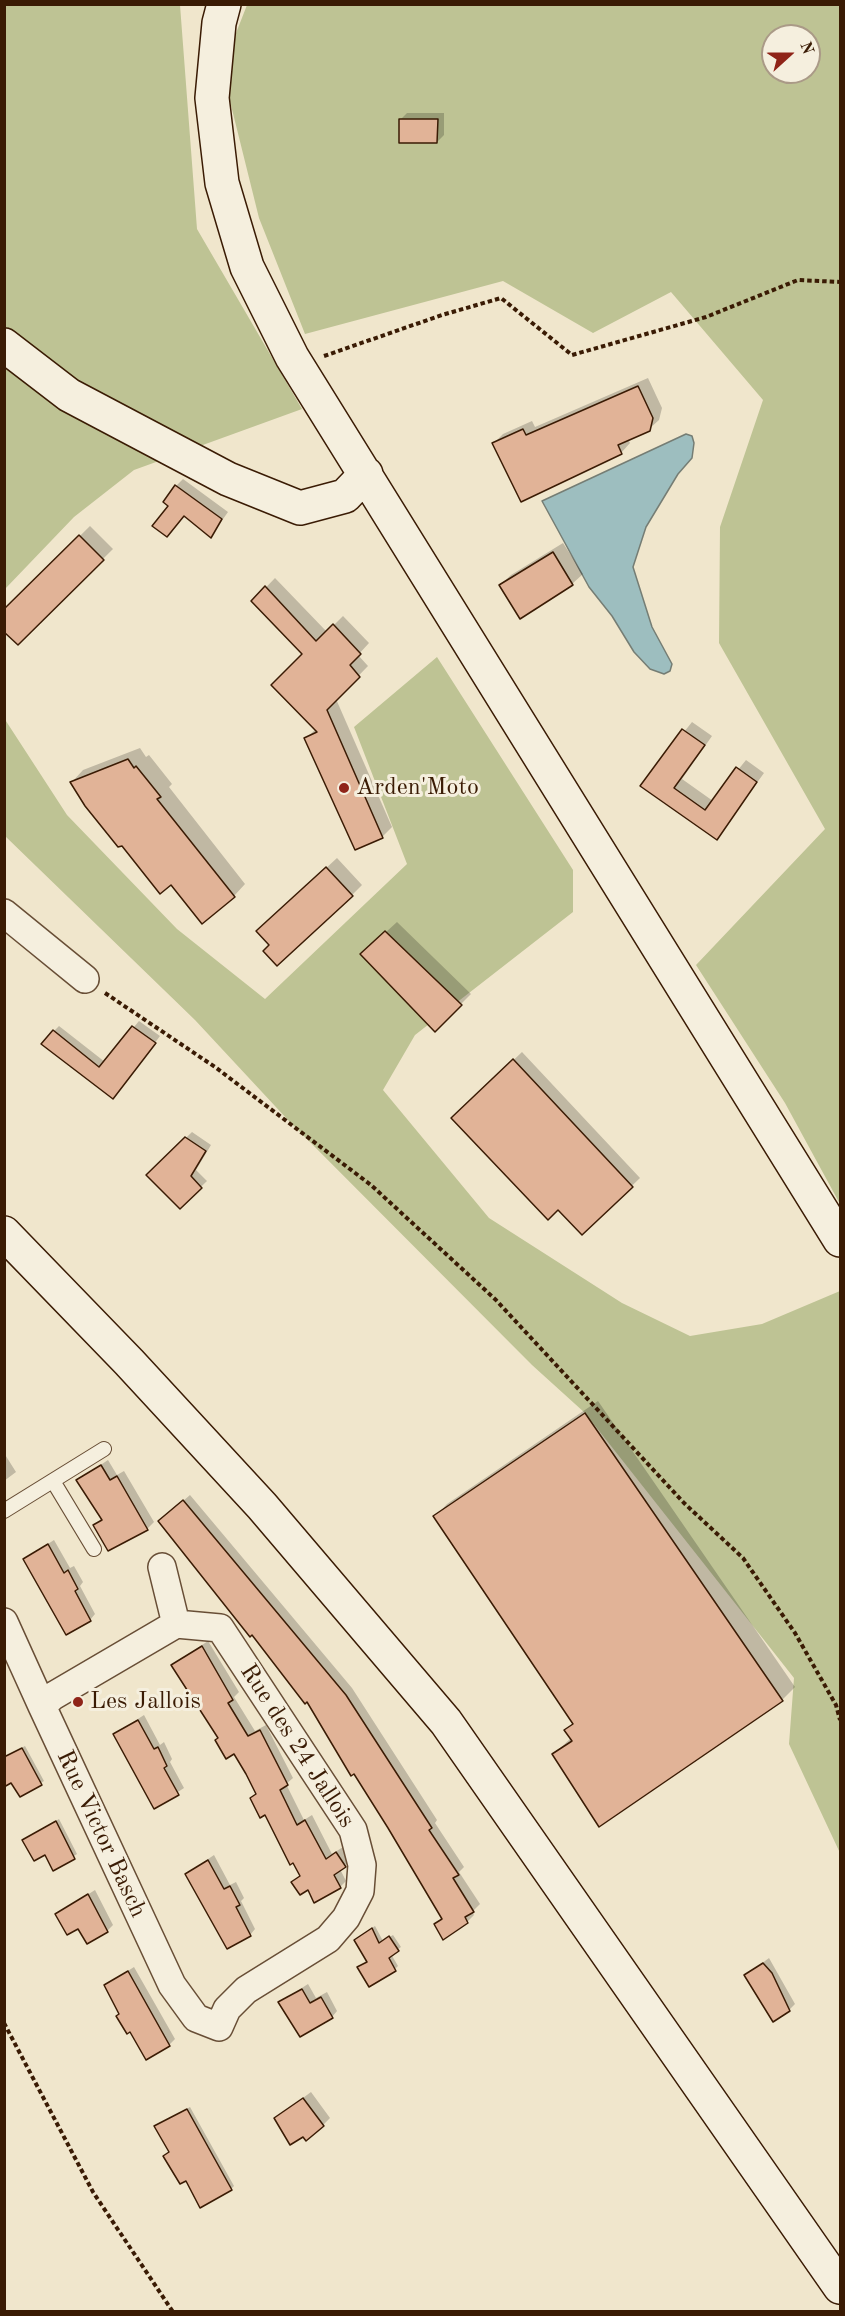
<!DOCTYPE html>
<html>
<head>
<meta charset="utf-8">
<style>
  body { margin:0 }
  #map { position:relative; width:845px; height:2316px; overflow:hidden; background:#f0e6cc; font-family:"Old Standard TT",serif }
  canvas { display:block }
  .frame { position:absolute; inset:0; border:6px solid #3a1b04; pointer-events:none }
  .north { position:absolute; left:761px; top:24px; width:60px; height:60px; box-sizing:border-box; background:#f5efde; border:2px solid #aa9a87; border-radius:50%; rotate:69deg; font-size:16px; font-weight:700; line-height:24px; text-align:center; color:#3a1b04 }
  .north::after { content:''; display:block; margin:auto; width:21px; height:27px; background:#8f2418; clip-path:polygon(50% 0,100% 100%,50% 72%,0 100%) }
</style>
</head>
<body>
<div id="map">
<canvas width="845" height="2316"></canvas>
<div class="frame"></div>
<div class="north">N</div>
</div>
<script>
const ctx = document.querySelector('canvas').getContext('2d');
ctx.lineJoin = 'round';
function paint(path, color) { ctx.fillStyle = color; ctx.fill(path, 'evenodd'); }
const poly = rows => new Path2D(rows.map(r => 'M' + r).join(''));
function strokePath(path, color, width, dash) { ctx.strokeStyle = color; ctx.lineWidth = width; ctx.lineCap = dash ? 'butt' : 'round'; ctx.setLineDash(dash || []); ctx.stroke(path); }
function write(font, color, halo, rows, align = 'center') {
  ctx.font = font + ' "Old Standard TT",serif'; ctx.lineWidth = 6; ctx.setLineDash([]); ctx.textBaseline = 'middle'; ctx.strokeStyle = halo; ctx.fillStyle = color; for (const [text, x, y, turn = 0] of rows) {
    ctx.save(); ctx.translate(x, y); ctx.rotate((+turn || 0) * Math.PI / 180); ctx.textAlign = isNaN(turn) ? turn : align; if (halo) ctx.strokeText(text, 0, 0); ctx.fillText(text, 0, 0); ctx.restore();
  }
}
paint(poly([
  [5,5,180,5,197,229,302,409,134,470,74,517,5,589],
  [247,5,840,5,840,1204,785,1103,696,965,825,829,719,643,720,527,763,400,671,292,593,333,503,281,305,334,259,218,222,69],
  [773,36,809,36,809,72,773,72],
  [437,657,573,870,573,912,415,1035,383,1090,489,1218,622,1303,690,1336,762,1324,840,1291,840,1853,789,1744,794,1678,585,1413,532,1365,288,1120,195,1020,5,836,4,718,67,815,177,929,265,999,407,864,354,727]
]), '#bec394');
const water = poly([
  [686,434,692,436,694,443,692,458,678,474,646,527,633,567,652,627,672,664,670,671,664,674,650,669,634,652,612,616,589,587,542,501,686,434]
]);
paint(water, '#9dbebf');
strokePath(water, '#757d74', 1.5);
paint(poly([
  [407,113,444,113,444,135,437,142,400,120],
  [648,378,662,408,659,420,649,429,628,439,630,443,621,453,494,443,503,434,532,421,535,427],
  [183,479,228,512,211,536,185,515,167,535,170,505,176,486],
  [90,526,113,549,18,643,4,611],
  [563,543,583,574,572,584,500,585,511,575],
  [275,578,327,632,343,616,369,643,358,655,368,666,336,699,392,827,382,837,306,738,316,729,304,654,253,601],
  [692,722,712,736,682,779,713,801,746,760,764,773,717,838,642,785],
  [140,748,146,757,149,755,172,784,169,787,245,884,234,896,171,883,72,782,83,770],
  [337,858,362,885,352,895,271,945,269,921],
  [397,922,471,994,436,1029,373,944],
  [139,1021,160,1036,118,1092,54,1031,59,1026,105,1062],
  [522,1052,640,1178,583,1233,558,1208,453,1118],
  [192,1132,211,1145,196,1170,207,1181,180,1207,148,1175],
  [598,1401,795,1687,782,1700,554,1754,571,1738,566,1730,574,1722,435,1517,447,1504],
  [4,1453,16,1472,4,1481],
  [108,1460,117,1475,124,1471,154,1522,147,1529,95,1525,102,1518,78,1480],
  [190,1495,352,1688,437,1820,435,1823,464,1867,459,1872,480,1904,472,1912,474,1915,467,1922,436,1924,443,1917,308,1700,167,1515],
  [54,1540,70,1568,74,1566,83,1582,80,1586,95,1614,90,1620,25,1559],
  [208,1641,239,1692,234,1697,255,1731,266,1725,293,1778,286,1784,304,1820,312,1815,332,1854,343,1847,351,1860,340,1869,346,1881,340,1887,308,1888,293,1882,301,1875,235,1752,219,1738,172,1665],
  [144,1715,160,1745,164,1742,172,1759,170,1762,184,1788,155,1807,115,1734],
  [25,1746,44,1781,20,1795,4,1757],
  [59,1819,77,1854,54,1869,45,1853,27,1838],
  [214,1855,230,1885,236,1882,244,1898,241,1901,255,1929,250,1935,186,1874],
  [95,1890,113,1925,107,1931,79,1927,57,1914],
  [375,1926,383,1941,393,1935,401,1947,391,1954,398,1966,395,1969,362,1964,368,1961,358,1937],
  [769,1958,795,2004,789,2010,745,1976],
  [134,1967,175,2039,169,2045,121,2013,106,1985],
  [308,1984,316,1998,327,1992,337,2011,332,2017,280,2002],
  [311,2092,330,2118,323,2125,276,2118],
  [190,2107,234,2186,231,2189,170,2152,156,2126]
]), '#0003');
const building = poly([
  [399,119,438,119,437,143,399,143,399,119],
  [638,386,653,418,650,431,618,445,622,454,521,502,492,443,523,429,526,435,638,386],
  [175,485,222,519,211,538,184,516,167,537,152,526,168,506,163,502,175,485],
  [79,535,104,560,18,645,4,632,4,609,79,535],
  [553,552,573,585,520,619,499,585,553,552],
  [265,586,316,641,333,624,361,654,350,665,360,677,327,710,383,838,355,850,304,738,317,732,271,685,302,654,251,601,265,586],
  [682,729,705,745,674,788,705,810,736,767,757,782,717,840,640,786,682,729],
  [128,759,134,768,136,766,161,797,157,799,235,897,202,924,171,885,160,894,122,846,118,847,85,806,70,782,128,759],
  [326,867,353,896,277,966,263,951,269,945,256,931,326,867],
  [385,931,462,1005,435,1032,360,954,385,931],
  [132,1026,156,1043,113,1099,41,1044,53,1030,99,1067,132,1026],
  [513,1059,633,1187,582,1235,558,1210,548,1220,451,1118,513,1059],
  [185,1137,206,1151,191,1176,202,1188,180,1209,146,1175,185,1137],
  [585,1413,783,1701,599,1827,552,1754,572,1741,564,1730,573,1724,433,1516,585,1413],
  [101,1465,110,1480,117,1476,148,1530,108,1551,93,1525,102,1520,76,1480,101,1465],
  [183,1500,346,1695,432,1828,429,1830,459,1875,453,1878,474,1912,465,1917,468,1923,443,1940,434,1924,442,1919,388,1828,354,1774,351,1776,307,1702,305,1704,252,1635,250,1637,158,1521,183,1500],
  [48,1544,64,1573,68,1570,78,1589,75,1591,91,1621,66,1635,23,1559,48,1544],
  [202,1646,233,1700,228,1703,248,1736,260,1730,288,1785,280,1790,297,1825,305,1820,326,1859,336,1852,346,1867,334,1875,341,1888,314,1903,308,1890,300,1895,291,1882,300,1876,293,1863,290,1865,265,1815,260,1818,250,1798,256,1794,246,1774,234,1754,226,1759,215,1740,218,1738,171,1665,202,1646],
  [138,1720,154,1749,158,1747,167,1766,164,1768,179,1795,154,1809,113,1734,138,1720],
  [22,1748,42,1785,20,1797,11,1783,4,1787,4,1757,22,1748],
  [56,1821,75,1859,53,1871,45,1855,34,1861,22,1840,56,1821],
  [208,1860,224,1889,230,1886,240,1905,236,1907,251,1936,227,1949,185,1874,208,1860],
  [88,1894,108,1932,87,1944,78,1929,67,1935,55,1914,88,1894],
  [372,1928,379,1943,389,1936,399,1951,389,1958,396,1971,369,1987,357,1967,367,1962,354,1940,372,1928],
  [763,1963,772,1973,790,2011,773,2022,744,1975,763,1963],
  [128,1971,170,2046,146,2060,130,2032,127,2034,116,2016,119,2014,104,1985,128,1971],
  [302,1989,310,2003,321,1997,333,2018,300,2037,278,2002,302,1989],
  [303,2098,324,2126,306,2141,303,2137,290,2145,274,2118,303,2098],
  [187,2109,232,2190,200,2208,186,2181,180,2184,163,2156,169,2152,154,2126,187,2109]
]);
paint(building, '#e1b397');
strokePath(building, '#3a1b04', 1.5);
const lane = poly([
  [53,1481,94,1549],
  [4,1511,104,1449]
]);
const street = poly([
  [4,913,85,979],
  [162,1567,176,1624],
  [4,1622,42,1706,172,1985,196,2018,219,2027,227,2009,246,1990,328,1939,346,1918,360,1891,362,1865,353,1830,220,1628,176,1624,53,1696,42,1706]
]);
const secondary = poly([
  [224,4,219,23,212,98,222,183,247,267,292,357,840,1240],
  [4,345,69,395,228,479,300,508,345,496,366,474],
  [4,1233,129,1362,262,1506,446,1722,840,2287]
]);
strokePath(lane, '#684e36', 16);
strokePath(street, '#684e36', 30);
strokePath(secondary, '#3a1b04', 36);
strokePath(poly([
  [324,356,442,315,501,298,572,355,706,317,798,280,840,282],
  [105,993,215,1067,371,1185,496,1300,684,1503,743,1558,795,1633,836,1705,840,1720],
  [4,2023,93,2192,173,2312]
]), '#3a1b04', 4, [4.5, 3]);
strokePath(lane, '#f5efde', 14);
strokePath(street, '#f5efde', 27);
strokePath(secondary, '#f5efde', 33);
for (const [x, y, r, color] of [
  [344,788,6,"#8f2418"],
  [78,1702,6,"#8f2418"]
]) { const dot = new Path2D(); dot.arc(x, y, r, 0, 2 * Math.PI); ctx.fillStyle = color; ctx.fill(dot); strokePath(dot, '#f5efde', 2); }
write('24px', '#3a1b04', '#f5efde', [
  ["Arden'Moto",356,788],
  ["Les Jallois",90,1702]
], 'left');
write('24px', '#3a1b04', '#f5efde', [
  ["Rue des 24 Jallois",297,1746,57],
  ["Rue Victor Basch",101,1834,65]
]);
</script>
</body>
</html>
